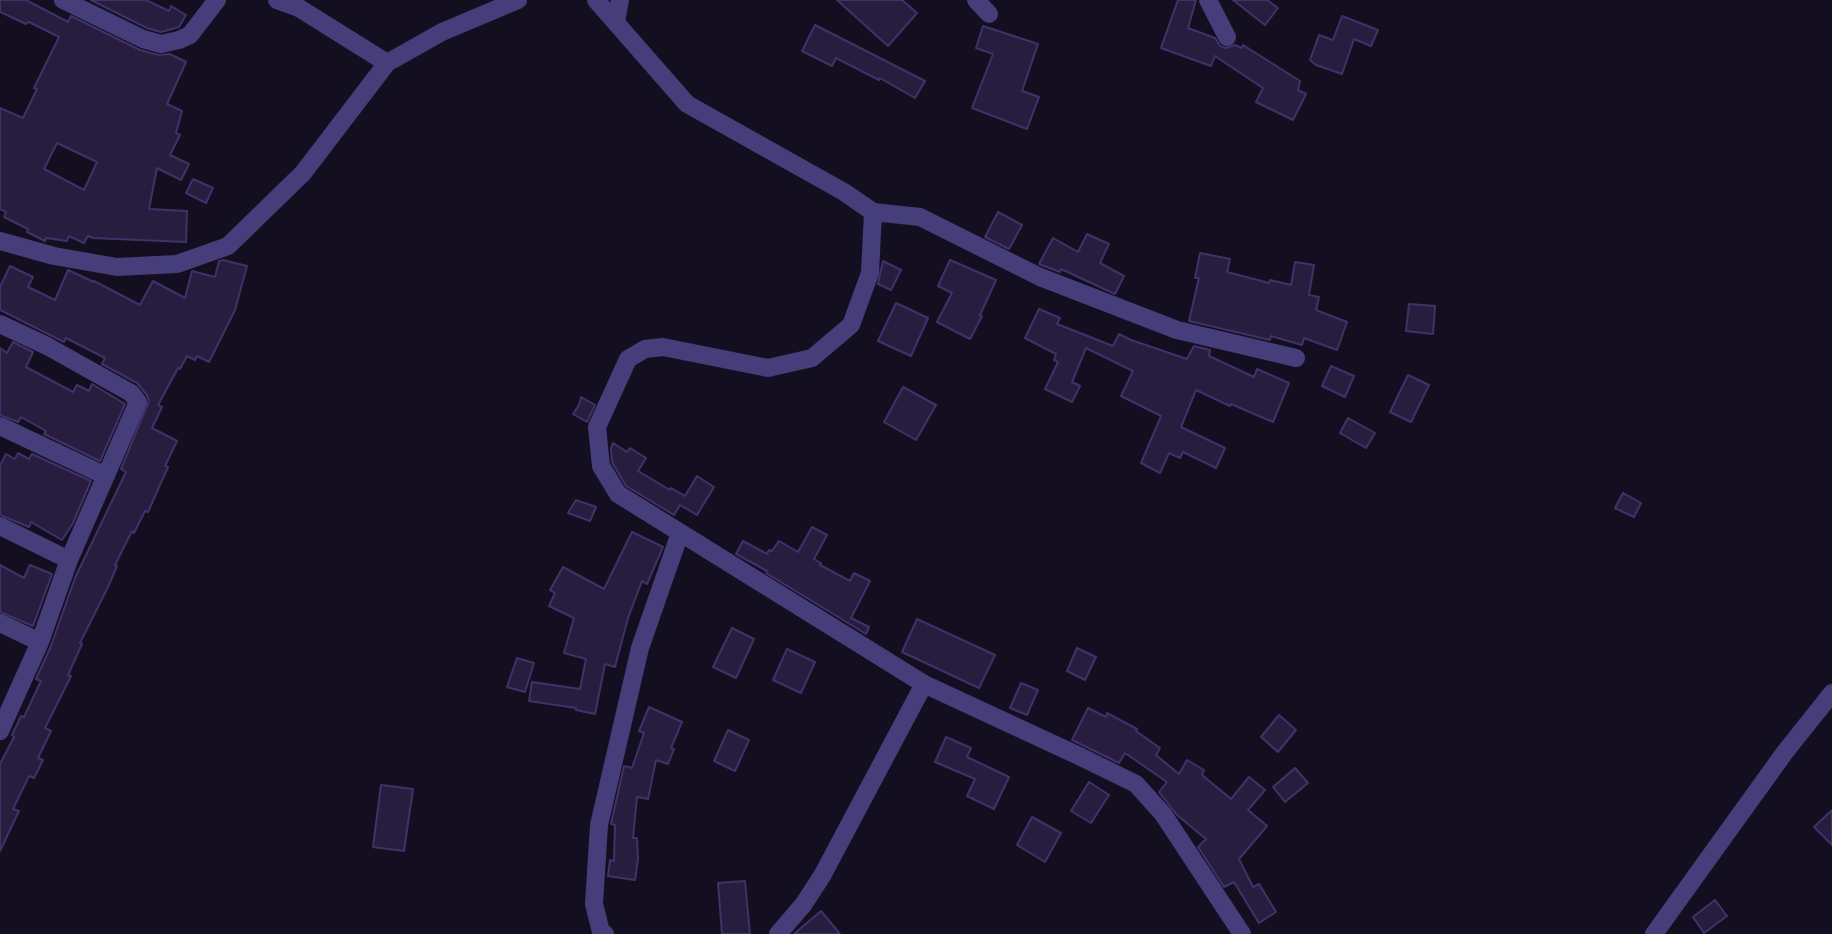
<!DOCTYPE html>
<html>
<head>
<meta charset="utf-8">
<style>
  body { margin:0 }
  canvas { display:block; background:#140f20 }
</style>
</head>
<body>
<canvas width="1832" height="934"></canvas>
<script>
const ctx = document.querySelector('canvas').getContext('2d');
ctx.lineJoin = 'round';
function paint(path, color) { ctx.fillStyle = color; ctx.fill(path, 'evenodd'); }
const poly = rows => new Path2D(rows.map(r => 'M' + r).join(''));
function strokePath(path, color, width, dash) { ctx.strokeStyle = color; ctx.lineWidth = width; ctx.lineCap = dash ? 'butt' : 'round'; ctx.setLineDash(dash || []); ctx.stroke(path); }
const building = poly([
  [0,0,26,0,68,22,71,16,140,50,159,55,170,54,186,62,167,104,182,111,176,133,180,135,170,155,189,164,181,180,157,168,149,209,187,211,186,242,93,238,88,236,84,243,69,236,67,241,46,238,45,241,27,232,28,229,4,217,6,212,0,209,0,108,23,118,37,89,34,88,59,37,29,22,26,24,0,12,0,0],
  [57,143,97,162,84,190,44,169,57,143],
  [91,0,146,0,169,11,171,6,186,15,179,27,161,32,147,28,91,0],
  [837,0,902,0,917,13,888,46,837,0],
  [1178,0,1196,0,1188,28,1215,38,1220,46,1226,48,1235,45,1242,48,1243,45,1300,81,1298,90,1306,94,1293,120,1256,102,1263,88,1215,56,1211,66,1161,48,1178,0],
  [1233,0,1267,0,1278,8,1265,25,1233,0],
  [1342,16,1378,30,1371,46,1354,39,1342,74,1316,65,1310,60,1319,35,1333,40,1342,16],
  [815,25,925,81,915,98,880,78,879,80,836,58,832,66,802,51,815,25],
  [983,26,1038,44,1022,91,1039,97,1027,129,972,108,993,54,976,48,983,26],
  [193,179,213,188,206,203,186,193,193,179],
  [998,212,1022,225,1009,249,985,237,998,212],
  [1087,234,1109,244,1100,263,1124,276,1115,294,1061,269,1060,272,1039,264,1053,238,1078,252,1087,234],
  [1200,253,1230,259,1227,272,1269,283,1270,280,1291,285,1295,262,1314,265,1309,295,1319,297,1316,310,1347,322,1337,350,1304,338,1302,345,1271,336,1270,340,1189,321,1199,278,1195,278,1200,253],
  [223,260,247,266,235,310,209,362,197,356,195,360,187,356,180,369,178,368,158,405,162,407,152,428,177,441,165,466,168,467,148,512,145,511,134,533,132,531,115,565,117,566,108,587,80,643,82,644,68,675,71,676,45,728,51,731,38,758,43,760,34,778,29,776,13,809,19,811,0,851,0,764,14,737,12,735,21,716,24,717,41,681,36,679,51,646,75,578,126,472,121,469,149,401,147,395,137,383,102,364,105,358,66,338,64,342,0,310,0,287,10,266,33,277,28,287,55,300,68,270,94,282,94,281,140,305,153,281,185,298,192,271,215,277,219,261,223,260],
  [950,260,996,280,980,315,982,316,970,339,937,322,952,293,938,286,950,260],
  [883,261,901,270,891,290,878,284,883,261],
  [896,303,928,318,911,356,878,341,896,303],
  [1409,304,1435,306,1433,334,1406,331,1409,304],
  [1039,309,1060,318,1057,324,1113,346,1119,334,1131,340,1187,359,1194,346,1210,350,1209,356,1254,377,1257,369,1289,383,1273,422,1231,404,1230,406,1196,390,1181,427,1225,448,1216,468,1183,452,1180,458,1169,453,1160,473,1141,463,1161,416,1121,396,1133,371,1086,348,1072,382,1080,386,1072,402,1045,389,1058,362,1054,360,1056,354,1025,338,1039,309],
  [13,342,33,352,26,367,73,392,77,385,89,391,92,384,125,404,100,461,44,434,46,431,21,417,18,422,0,415,0,348,7,353,13,342],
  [1331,366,1354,376,1345,397,1322,386,1331,366],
  [1408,375,1429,385,1411,422,1390,412,1408,375],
  [903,387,936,405,916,440,884,422,903,387],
  [581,397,595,405,587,422,573,414,579,405,581,397],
  [1348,418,1375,433,1366,448,1340,433,1348,418],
  [613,443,627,452,630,448,646,458,638,471,670,490,671,488,685,496,697,476,714,487,697,515,680,505,674,515,626,486,612,462,611,448,613,443],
  [18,453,29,459,32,454,91,481,73,523,62,540,31,522,29,527,0,515,0,465,6,454,15,459,18,453],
  [1623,493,1641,503,1634,517,1615,508,1623,493],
  [576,500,596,507,590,521,568,513,576,500],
  [812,527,827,535,814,559,821,563,820,565,850,581,854,573,870,581,851,618,869,627,866,634,766,573,767,571,736,554,743,541,767,554,769,550,772,551,779,541,798,552,812,527],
  [632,532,663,547,647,584,642,581,628,618,615,667,605,664,595,714,576,710,576,708,529,701,532,682,580,689,586,659,564,653,574,618,549,606,555,593,550,590,563,567,604,589,632,532],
  [0,565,24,578,30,565,52,574,33,626,0,612,0,565],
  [917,619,995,655,979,688,902,652,917,619],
  [732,628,754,639,736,678,713,667,732,628],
  [1077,648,1096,657,1085,680,1067,671,1077,648],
  [787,649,815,662,801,693,773,680,787,649],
  [517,658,534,663,525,692,507,687,517,658],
  [1021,683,1038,690,1027,715,1010,708,1021,683],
  [649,707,682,722,671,748,674,749,668,764,656,760,648,799,637,797,633,838,637,838,638,859,635,880,608,876,610,860,614,861,615,825,611,824,624,766,632,768,644,733,639,731,649,707],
  [1088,708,1106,717,1107,713,1137,729,1136,731,1160,748,1156,755,1179,774,1187,760,1204,770,1202,775,1231,799,1249,777,1265,790,1248,810,1267,826,1239,859,1253,887,1259,884,1276,912,1259,923,1234,882,1224,887,1198,847,1206,839,1177,815,1159,792,1167,782,1125,753,1119,763,1072,740,1088,708],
  [1279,715,1296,730,1278,752,1261,737,1279,715],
  [728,730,749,740,735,771,714,761,728,730],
  [946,737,971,748,967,757,1009,777,994,809,967,796,975,779,935,762,946,737],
  [1295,768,1308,783,1285,802,1273,787,1295,768],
  [1089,782,1109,795,1091,823,1071,811,1089,782],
  [381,785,413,789,404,851,373,847,381,785],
  [1832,810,1832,845,1814,827,1832,810],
  [1032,817,1061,833,1045,862,1017,845,1032,817],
  [745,881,750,934,722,934,718,883,745,881],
  [1715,900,1727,916,1704,933,1693,917,1715,900],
  [821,911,840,934,794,934,821,911]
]);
paint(building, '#271d3f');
strokePath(building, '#413169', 2);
strokePath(poly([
  [63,0,143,39,161,44,179,40,190,35,217,0],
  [277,0,299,8,387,63],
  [596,0,687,104,844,192,873,212,870,273,851,325,812,358,768,368,663,347,645,349,628,359,597,427,601,466,618,494,924,684,1079,756,1136,784,1163,814,1242,934],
  [976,0,989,14],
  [1208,0,1227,37],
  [616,22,620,0],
  [873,212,920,217,1040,277,1177,330,1296,358],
  [0,324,47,346,131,393,138,402,69,560,40,642,0,731],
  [0,426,106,476],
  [0,526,69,560],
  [0,623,40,642],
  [605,934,601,932,594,904,599,825,640,648,680,533],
  [778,934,803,905,822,876,924,684],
  [1654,934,1785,752,1832,693]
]), '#463e7b', 18);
strokePath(poly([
  [0,241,54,256,117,267,177,264,228,246,303,173,387,63,442,32,518,0]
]), '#463e7b', 18);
</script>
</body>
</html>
